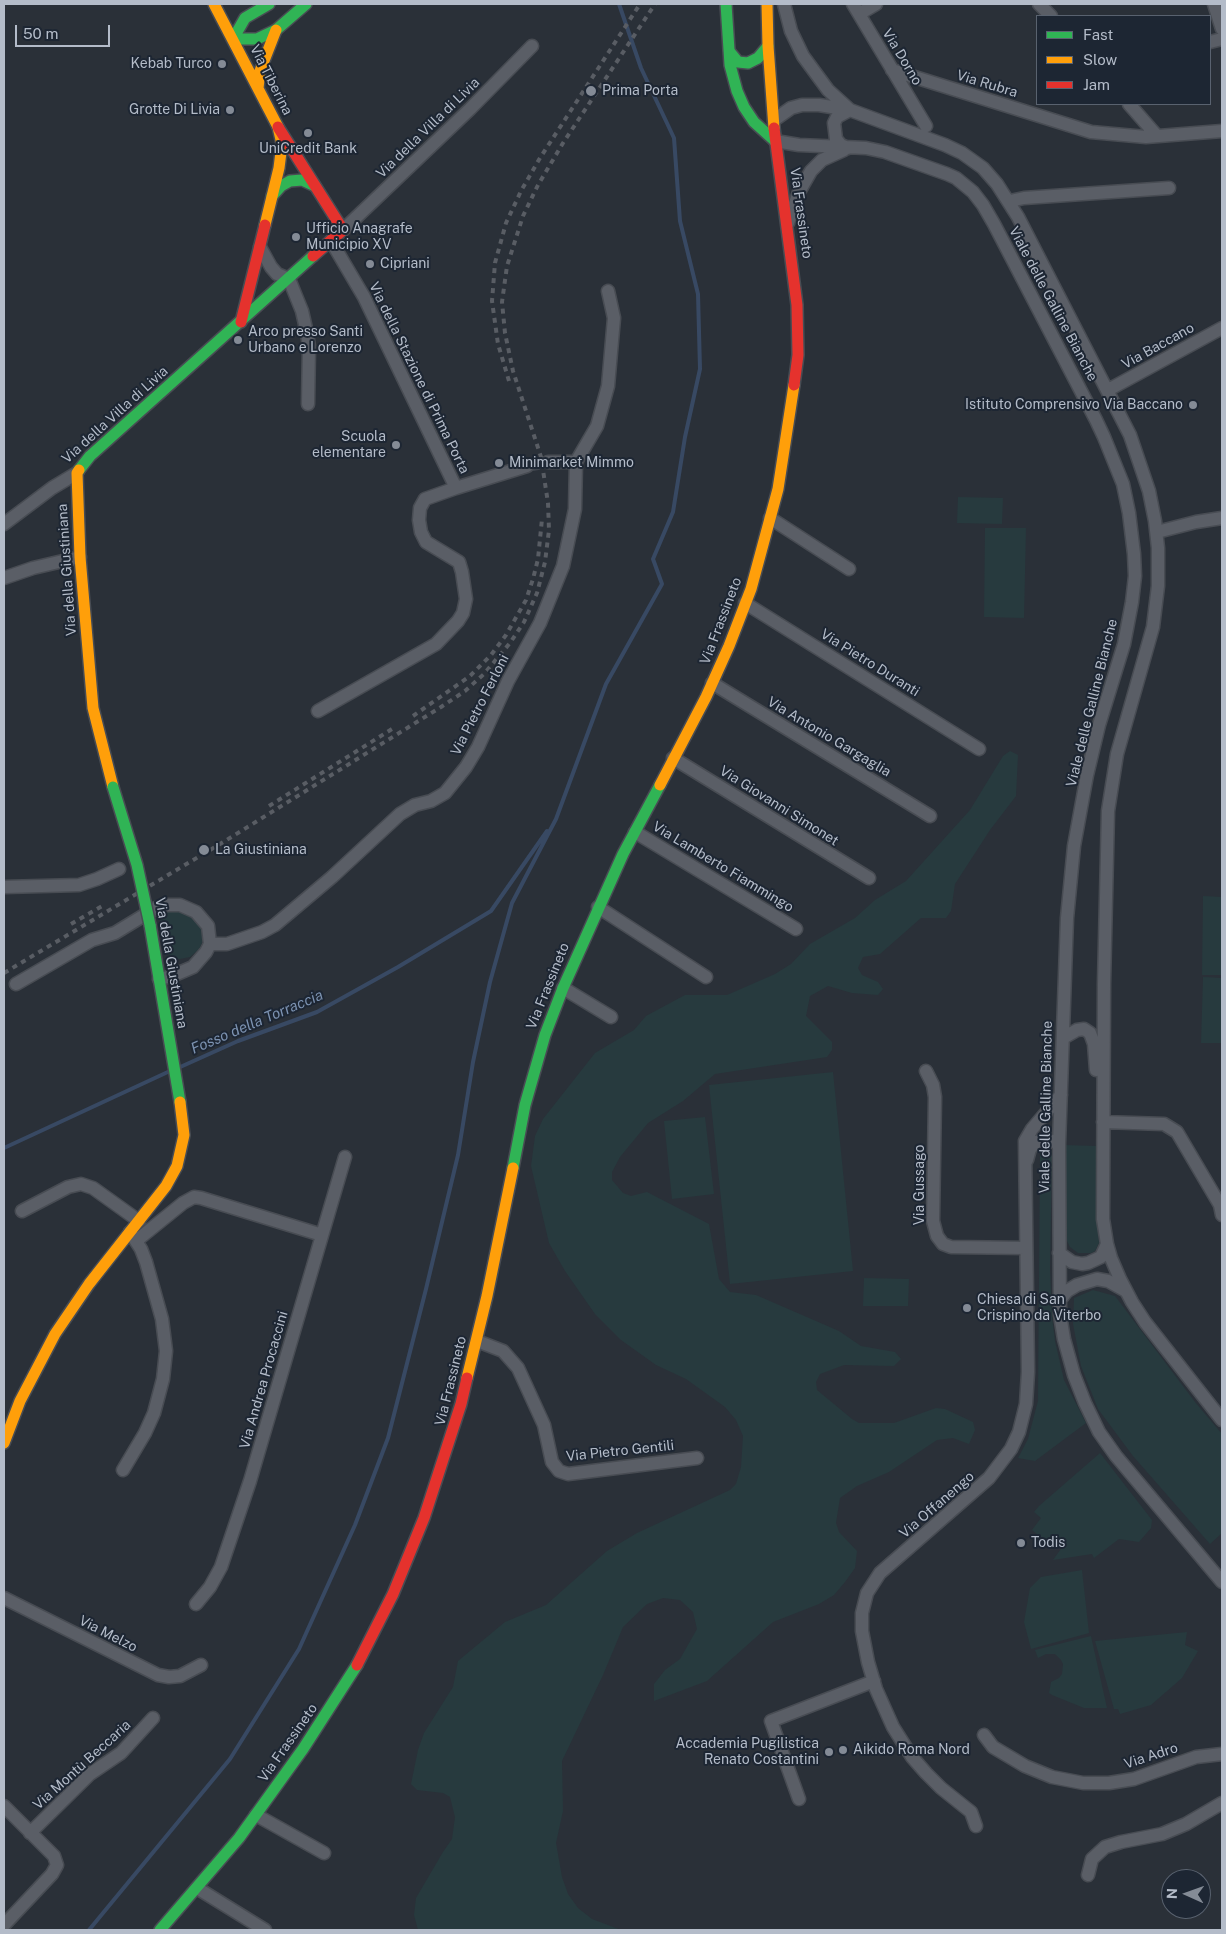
<!DOCTYPE html>
<html>
<head>
<meta charset="utf-8">
<style>
  body { margin:0 }
  #map { position:relative; width:1226px; height:1934px; overflow:hidden; background:#2a3038; font-family:"Public Sans",sans-serif }
  canvas { display:block }
  .frame { position:absolute; inset:0; border:5px solid #b4bcc9; pointer-events:none }
  .legend { position:absolute; left:1036px; top:15px; width:175px; height:90px; box-sizing:border-box; background:#1d2633; border:1px solid #59626f; margin:0; padding:6px 9px; list-style:none; font-size:15px; color:#b4bcc9 }
  .legend li { display:flex; align-items:center; gap:10px; height:25px }
  .legend b { width:25px; border:1px solid #59626f }
  .north { position:absolute; left:1161px; top:1869px; width:50px; height:50px; box-sizing:border-box; background:#1d2633; border:1px solid #59626f; border-radius:50%; rotate:272deg; font-size:14px; font-weight:700; line-height:20px; text-align:center; color:#b4bcc9 }
  .north::after { content:''; display:block; margin:auto; width:18px; height:22px; background:#848b96; clip-path:polygon(50% 0,100% 100%,50% 72%,0 100%) }
  .scale { position:absolute; left:15px; top:25px; width:95px; height:22px; box-sizing:border-box; border:2px solid #b4bcc9; border-top:0; padding-left:6px; font-size:15px; line-height:18px; white-space:nowrap; color:#b4bcc9; -webkit-text-stroke:4px #1d2633; paint-order:stroke }
</style>
</head>
<body>
<div id="map">
<canvas width="1226" height="1934"></canvas>
<div class="frame"></div>
<ul class="legend">
<li><b style="height:6px;background:#30b455"></b>Fast</li>
<li><b style="height:6px;background:#ff9f0a"></b>Slow</li>
<li><b style="height:6px;background:#e5322d"></b>Jam</li>
</ul>
<div class="north">N</div>
<div class="scale">50 m</div>
</div>
<script>
const ctx = document.querySelector('canvas').getContext('2d');
ctx.lineJoin = 'round';
function paint(path, color) { ctx.fillStyle = color; ctx.fill(path, 'evenodd'); }
const poly = rows => new Path2D(rows.map(r => 'M' + r).join(''));
function strokePath(path, color, width, dash) { ctx.strokeStyle = color; ctx.lineWidth = width; ctx.lineCap = dash ? 'butt' : 'round'; ctx.setLineDash(dash || []); ctx.stroke(path); }
function write(font, color, halo, rows, align = 'center') {
  ctx.font = font + ' "Public Sans",sans-serif'; ctx.lineWidth = 4; ctx.setLineDash([]); ctx.textBaseline = 'middle'; ctx.strokeStyle = halo; ctx.fillStyle = color; for (const [text, x, y, turn = 0] of rows) {
    ctx.save(); ctx.translate(x, y); ctx.rotate((+turn || 0) * Math.PI / 180); ctx.textAlign = isNaN(turn) ? turn : align; if (halo) ctx.strokeText(text, 0, 0); ctx.fillText(text, 0, 0); ctx.restore();
  }
}
paint(poly([
  [958,497,1003,498,1002,524,957,523],
  [985,528,1026,528,1024,618,984,617],
  [1010,751,1018,755,1016,796,990,830,955,884,951,911,946,918,921,918,880,954,863,957,858,968,862,975,878,982,883,989,878,995,852,993,828,986,810,996,806,1016,832,1042,832,1050,827,1057,715,1074,683,1101,648,1123,620,1157,612,1172,612,1180,623,1193,631,1196,647,1192,709,1224,719,1279,730,1292,756,1295,839,1331,861,1346,895,1352,901,1359,894,1366,844,1365,820,1374,816,1382,817,1390,852,1419,859,1423,894,1423,936,1408,945,1409,973,1422,975,1430,969,1444,953,1438,937,1440,889,1472,857,1486,840,1498,836,1523,839,1532,857,1551,855,1568,845,1582,834,1595,819,1604,773,1622,707,1681,654,1701,654,1684,665,1670,680,1659,697,1629,693,1612,680,1600,663,1598,647,1604,623,1627,603,1675,562,1761,563,1811,556,1843,562,1877,568,1894,578,1908,592,1919,621,1930,418,1930,414,1915,416,1898,443,1852,452,1839,455,1817,450,1797,443,1793,417,1790,411,1784,418,1750,424,1733,453,1687,458,1661,505,1622,546,1605,607,1551,637,1533,730,1490,736,1484,741,1467,743,1436,736,1420,725,1407,686,1379,656,1365,621,1340,595,1314,565,1271,549,1243,531,1166,535,1136,543,1119,595,1053,634,1030,646,1016,685,995,727,995,775,974,791,964,810,944,855,918,875,900,906,881,970,810,1003,756],
  [1203,896,1222,897,1222,975,1202,975],
  [178,909,198,918,203,930,202,943,199,949,190,957,180,959,172,958,166,950,159,913],
  [1203,977,1222,978,1222,1043,1201,1043],
  [833,1072,853,1271,730,1284,709,1085],
  [705,1117,714,1194,672,1199,664,1121],
  [1063,1145,1097,1146,1097,1220,1099,1243,1095,1251,1091,1253,1078,1253,1070,1247,1066,1239],
  [1044,1146,1051,1149,1052,1153,1050,1269,1052,1317,1055,1341,1064,1380,1086,1423,1035,1461,1018,1458,1028,1439,1038,1401,1040,1153,1041,1148],
  [864,1278,909,1279,908,1306,863,1306],
  [1093,1290,1115,1296,1195,1402,1222,1434,1222,1533,1210,1544,1133,1456,1098,1409,1081,1366,1073,1324,1074,1298],
  [1100,1453,1152,1520,1151,1528,1139,1542,1119,1539,1094,1558,1092,1554,1053,1560,1063,1546,1054,1537,1046,1545,1045,1541,1032,1530,1041,1518,1034,1512,1039,1506],
  [1082,1570,1089,1633,1031,1649,1024,1622,1030,1588,1041,1577],
  [1187,1632,1185,1645,1198,1651,1182,1678,1151,1705,1120,1714,1118,1709,1114,1709,1095,1641],
  [1091,1636,1107,1708,1084,1708,1052,1695,1049,1693,1051,1682,1059,1678,1062,1674,1063,1664,1061,1660,1055,1654,1046,1654,1038,1658,1035,1650]
]), '#273a3e');
strokePath(poly([
  [178,1068,238,1041,317,1012,398,967,491,911,547,831],
  [4,1148,170,1071],
  [89,1930,230,1759,299,1649,355,1525,388,1438,426,1289,458,1155,473,1062,490,982,512,903,556,819,606,684,662,584,653,559,673,512,685,437,700,369,698,294,680,221,674,138,641,68,619,4]
]), '#384963', 4);
strokePath(poly([
  [527,466,548,462]
]), '#3f454e', 12, [12, 6]);
const street = poly([
  [784,4,791,31,803,56,828,90,850,110],
  [853,4,926,126],
  [1039,4,1051,16],
  [1214,4,1222,29],
  [859,14,876,4],
  [1210,42,1222,39],
  [892,70,1091,132,1146,137,1222,131],
  [1129,104,1157,136],
  [774,120,791,108,802,105,819,105,850,110,945,145,962,153,983,168,997,184,1018,217,1130,435,1149,491,1155,521,1158,548,1158,586,1153,627,1117,754,1108,811,1104,984,1103,1219,1107,1244,1111,1258,1120,1279,1132,1302,1145,1322,1222,1420],
  [775,141,799,145,866,148,885,152,947,174,956,178,973,192,983,205,994,224,1096,420,1104,437,1123,484,1129,513,1134,554,1135,576,1132,602,1124,644,1099,725,1087,775,1074,846,1067,918,1059,1144,1060,1315,1064,1339,1074,1375,1085,1403,1099,1432,1116,1456,1222,1582],
  [848,148,841,145,836,139,834,123,837,117,850,110],
  [1010,201,1024,198,1169,188],
  [788,223,799,192,811,171,822,160,844,150],
  [343,230,470,109,532,46],
  [260,247,271,267,277,274,289,279,302,311,307,333,309,347,308,404],
  [1108,390,1222,328],
  [548,462,576,462],
  [456,488,527,466],
  [770,518,849,569],
  [4,524,52,488,77,473],
  [1157,532,1196,522,1222,518],
  [4,578,33,568,80,557],
  [745,603,979,749],
  [712,683,930,816],
  [318,711,436,644,458,621,463,613,466,599,462,572,459,562,426,542,421,532,419,520,420,508,425,499,456,488,364,297,331,241],
  [673,758,869,878],
  [635,832,796,929],
  [4,887,79,885,97,879,119,869],
  [598,907,706,977],
  [159,979,172,976,193,967,206,952,210,944,227,944,262,932,275,925,332,877,400,814,415,805,431,801,445,793,466,767,478,747,508,681,540,623,563,566,575,509,576,462,597,426,608,386,614,318,608,291],
  [16,984,92,940,115,933,156,908,165,905,180,905,196,912,208,926,210,944],
  [563,988,611,1017],
  [1063,1038,1077,1030,1084,1029,1090,1033,1094,1044,1096,1070],
  [926,1071,933,1085,935,1097,933,1221,937,1236,943,1244,951,1247,1026,1248],
  [1103,1122,1164,1124,1177,1132,1220,1205,1222,1215],
  [1027,1160,1030,1149,1036,1142,1047,1139,1059,1144],
  [22,1211,68,1187,81,1184,93,1188,139,1221],
  [136,1241,183,1203,194,1197,201,1198,322,1235],
  [1059,1253,1072,1262,1082,1264,1088,1263,1101,1257,1107,1244],
  [1060,1300,1067,1291,1077,1285,1097,1279,1108,1281,1126,1291],
  [477,1341,503,1351,518,1368,544,1425,552,1462,559,1471,568,1474,697,1458],
  [123,1470,145,1433,154,1413,163,1379,166,1351,162,1319,146,1262,141,1249,130,1232],
  [4,1598,158,1675,169,1677,180,1676,201,1665],
  [196,1604,210,1587,221,1567,250,1481,345,1157],
  [984,1735,993,1747,1025,1766,1052,1777,1083,1783,1109,1783,1134,1779,1196,1757,1222,1754],
  [799,1799,771,1721,874,1681],
  [4,1806,54,1856,57,1865,52,1874,4,1925],
  [256,1815,324,1853],
  [976,1826,971,1812,941,1788,926,1773,912,1757,893,1727,876,1689,868,1662,862,1631,862,1613,867,1593,880,1573,989,1478,1011,1449,1019,1432,1026,1404,1028,1372,1025,1141,1032,1129,1061,1095],
  [30,1833,90,1774,121,1753,153,1718],
  [1088,1875,1092,1859,1105,1847,1121,1842,1162,1834,1186,1824,1222,1803],
  [197,1888,265,1930]
]);
const fast = poly([
  [269,4,245,18,233,39,257,39,276,30,306,4],
  [726,4,730,65,737,91,744,107,754,122,775,141],
  [729,51,738,62,748,63,758,58,768,46],
  [272,196,281,186,290,181,302,180,315,186],
  [79,470,90,456,313,256],
  [150,925,180,1102],
  [513,1168,525,1105,545,1035,563,988,623,854,660,785],
  [160,1930,239,1838,303,1749,357,1665]
]);
const slow = poly([
  [214,4,278,127,282,144,279,168,265,225],
  [767,4,768,46,774,128],
  [258,88,260,71,276,30],
  [79,470,77,473,80,557,93,708,113,787],
  [660,785,706,697,729,646,751,589,778,489,794,385],
  [467,1378,487,1296,513,1168],
  [4,1443,20,1401,55,1334,89,1284,166,1186,177,1166,184,1135,180,1102]
]);
const jam = poly([
  [278,127,343,230,313,256],
  [774,128,797,305,798,355,794,385],
  [241,322,265,225],
  [357,1665,393,1594,424,1518,461,1404,467,1378]
]);
strokePath(street, '#484c53', 15);
strokePath(fast, '#484c53', 14);
strokePath(slow, '#484c53', 14);
strokePath(jam, '#484c53', 14);
strokePath(street, '#5a5e66', 12);
strokePath(fast, '#30b455', 11);
strokePath(slow, '#ff9f0a', 11);
strokePath(jam, '#e5322d', 11);
strokePath(poly([
  [509,381,498,344,492,301,495,263,506,223,521,191,540,158,640,4],
  [413,716,470,676,491,655,506,635,526,600,533,579,538,559,542,519],
  [269,806,392,729],
  [71,924,104,905],
  [4,973,225,841,441,707,465,691,484,674,510,643,524,622,537,593,545,562,549,530,548,503,541,457,513,371,505,333,502,302,507,266,523,216,538,185,563,143,655,4]
]), '#595d64', 4, [5, 5]);
const fastBridge = poly([
  [113,787,137,865,150,925]
]);
strokePath(fastBridge, '#484c53', 14, []);
strokePath(fastBridge, '#30b455', 11);
for (const [x, y, r, color] of [
  [222,64,5,"#848b96"],
  [591,91,6,"#848b96"],
  [230,110,5,"#848b96"],
  [308,133,5,"#848b96"],
  [296,237,5,"#848b96"],
  [370,264,5,"#848b96"],
  [238,340,5,"#848b96"],
  [1193,405,5,"#848b96"],
  [396,445,5,"#848b96"],
  [499,463,5,"#848b96"],
  [204,850,6,"#848b96"],
  [967,1308,5,"#848b96"],
  [1021,1543,5,"#848b96"],
  [843,1750,5,"#848b96"],
  [829,1752,5,"#848b96"]
]) { const dot = new Path2D(); dot.arc(x, y, r, 0, 2 * Math.PI); ctx.fillStyle = color; ctx.fill(dot); strokePath(dot, '#1d2633', 2); }
write('14px', '#b4bcc9', '#1d2633', [
  ["Via Dorno",902,57,59],
  ["Via Tiberina",271,80,63],
  ["Via Rubra",987,84,17],
  ["Via della Villa di Livia",428,128,-44],
  ["Via Frassineto",801,213,82],
  ["Viale delle Galline Bianche",1053,304,62],
  ["Via Baccano",1158,346,-29],
  ["Via della Stazione di Prima Porta",419,378,64],
  ["Via della Villa di Livia",115,415,-42],
  ["Via della Giustiniana",67,570,-94],
  ["Via Frassineto",721,621,-69],
  ["Via Pietro Duranti",870,663,32],
  ["Viale delle Galline Bianche",1092,703,-76],
  ["Via Pietro Ferloni",480,705,-63],
  ["Via Antonio Gargaglia",829,737,31],
  ["Via Giovanni Simonet",779,806,32],
  ["Via Lamberto Fiammingo",723,867,31],
  ["Via della Giustiniana",171,963,80],
  ["Via Frassineto",548,986,-68],
  ["Viale delle Galline Bianche",1046,1107,-89],
  ["Via Gussago",920,1185,-90],
  ["Via Andrea Procaccini",264,1380,-74],
  ["Via Frassineto",451,1381,-76],
  ["Via Pietro Gentili",620,1451,-6],
  ["Via Offanengo",937,1505,-41],
  ["Via Melzo",108,1634,27],
  ["Via Frassineto",288,1743,-55],
  ["Via Adro",1151,1756,-18],
  ["Via Montù Beccaria",82,1765,-42]
]);
write('14px', '#b4bcc9', '#1d2633', [
  ["Kebab Turco",212,64,"right"],
  ["Prima Porta",602,91],
  ["Grotte Di Livia",220,110,"right"],
  ["UniCredit Bank",308,149,"center"],
  ["Ufficio Anagrafe",306,229],
  ["Municipio XV",306,245],
  ["Cipriani",380,264],
  ["Arco presso Santi",248,332],
  ["Urbano e Lorenzo",248,348],
  ["Istituto Comprensivo Via Baccano",1183,405,"right"],
  ["Scuola",386,437,"right"],
  ["elementare",386,453,"right"],
  ["Minimarket Mimmo",509,463],
  ["La Giustiniana",215,850],
  ["Chiesa di San",977,1300],
  ["Crispino da Viterbo",977,1316],
  ["Todis",1031,1543],
  ["Accademia Pugilistica",819,1744,"right"],
  ["Renato Costantini",819,1760,"right"],
  ["Aikido Roma Nord",853,1750]
], 'left');
write('italic 15px', '#7c92b1', '#1d2633', [
  ["Fosso della Torraccia",257,1022,-23]
]);
</script>
</body>
</html>
